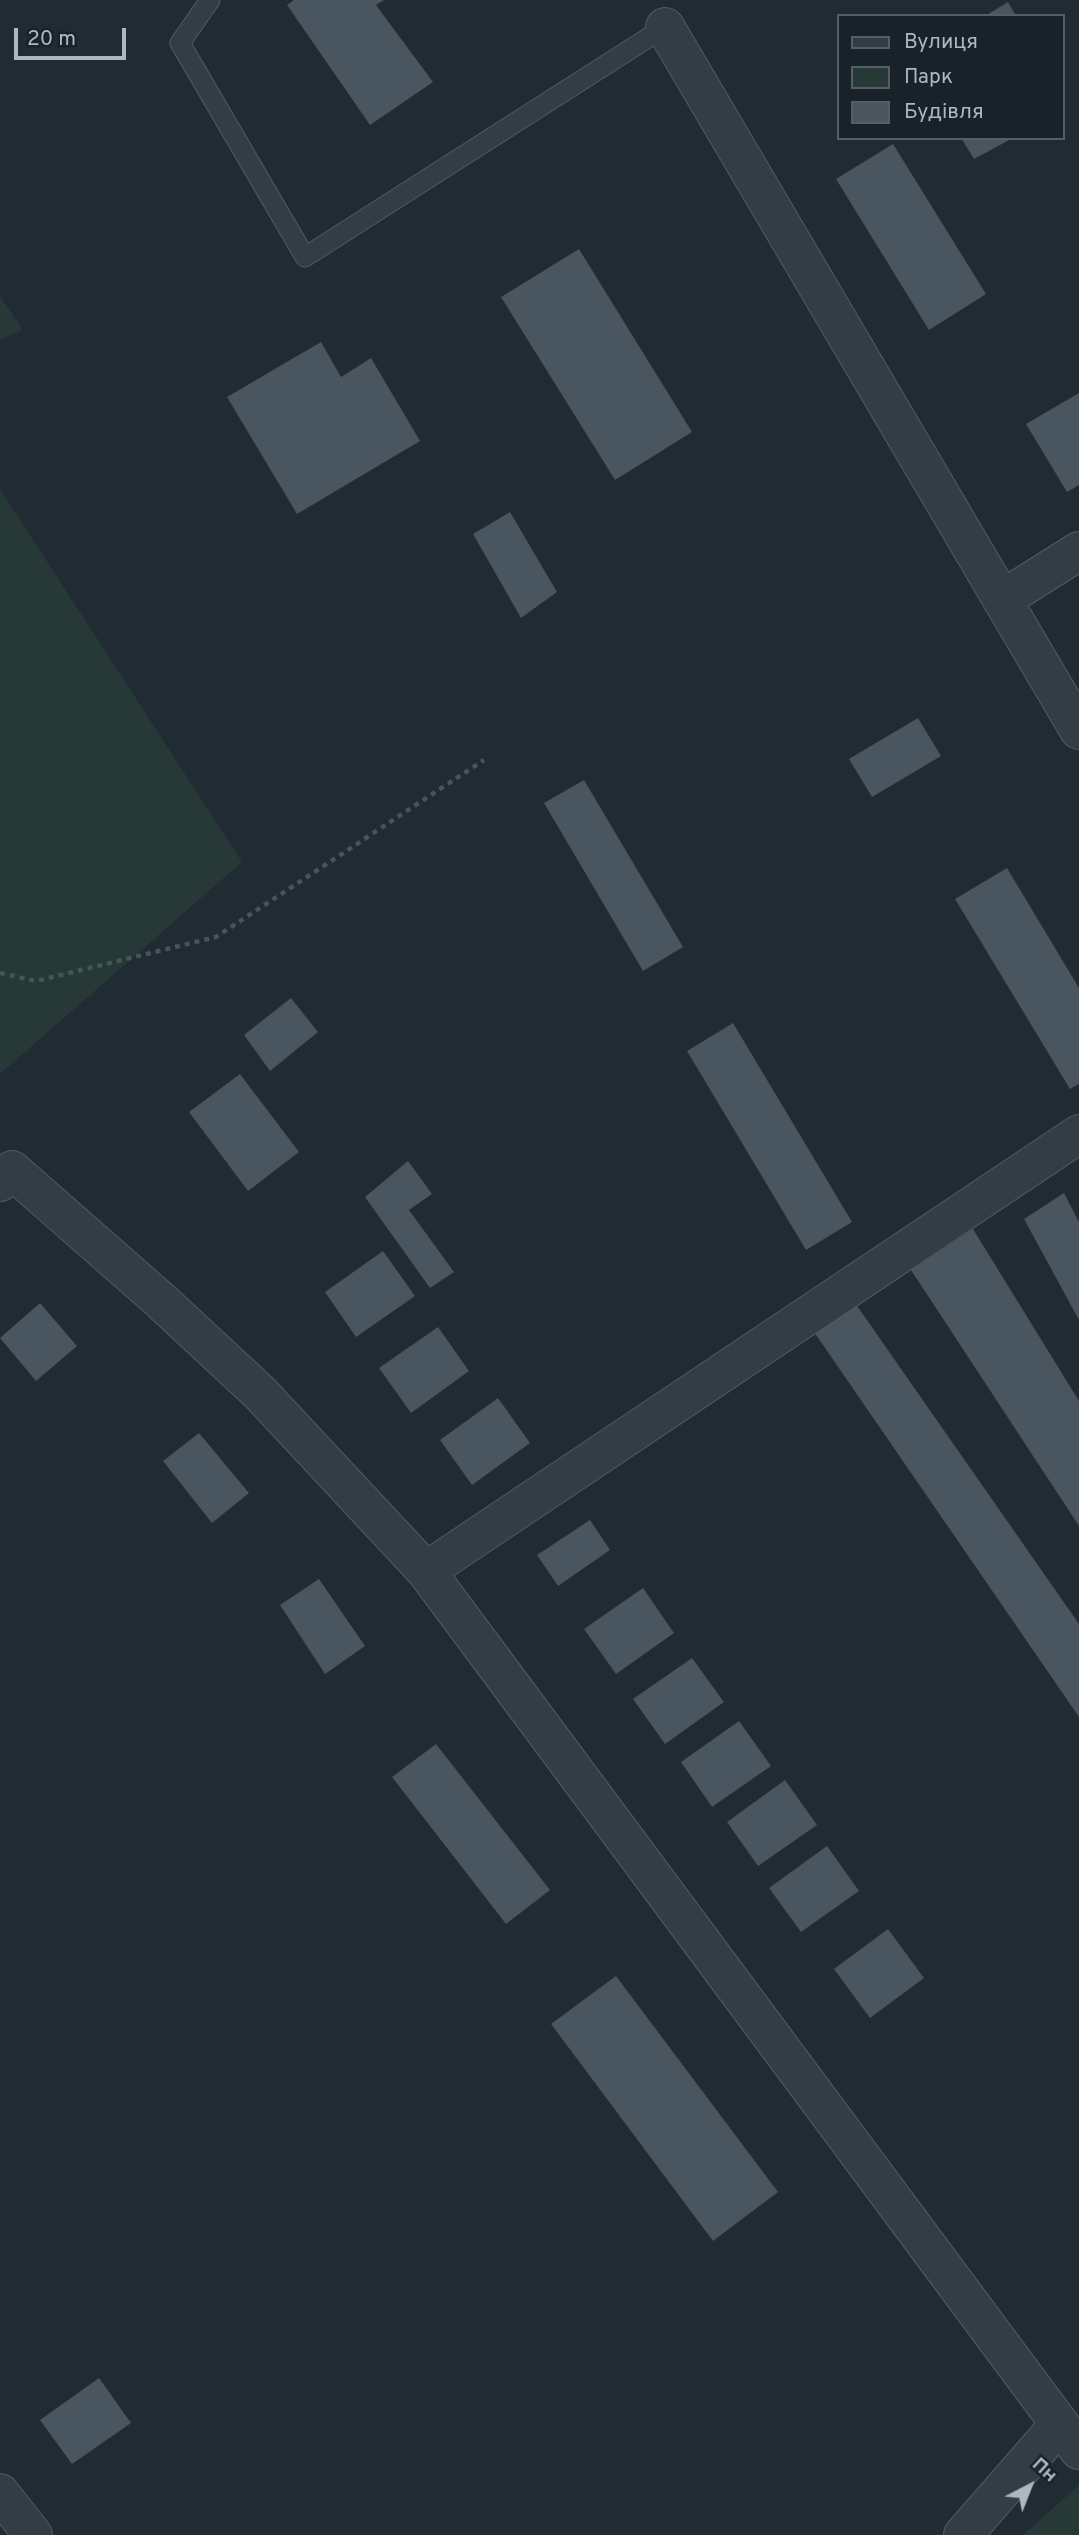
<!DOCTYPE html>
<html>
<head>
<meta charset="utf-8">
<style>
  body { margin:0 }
  #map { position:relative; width:1079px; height:2535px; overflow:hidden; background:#212b34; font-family:Overpass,sans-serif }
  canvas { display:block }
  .legend { position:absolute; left:837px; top:14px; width:228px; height:126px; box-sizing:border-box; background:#1a2229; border:2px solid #555e66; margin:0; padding:9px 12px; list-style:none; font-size:21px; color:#aeb8c1 }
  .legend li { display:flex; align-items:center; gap:14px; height:35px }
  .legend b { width:35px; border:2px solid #555e66 }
  .north { position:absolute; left:995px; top:2451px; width:70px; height:70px; -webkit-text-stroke:5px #1a2229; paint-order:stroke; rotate:42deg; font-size:19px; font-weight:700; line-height:28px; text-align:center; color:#aeb8c1 }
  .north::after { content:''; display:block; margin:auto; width:24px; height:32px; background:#aeb8c1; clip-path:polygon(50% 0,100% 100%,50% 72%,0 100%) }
  .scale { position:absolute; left:14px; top:28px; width:112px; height:32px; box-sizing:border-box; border:4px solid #aeb8c1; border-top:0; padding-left:9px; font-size:21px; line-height:24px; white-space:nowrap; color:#aeb8c1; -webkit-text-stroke:5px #1a2229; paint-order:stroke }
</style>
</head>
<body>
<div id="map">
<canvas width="1079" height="2535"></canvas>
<ul class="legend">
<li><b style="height:9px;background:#343d45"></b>Вулиця</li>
<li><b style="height:19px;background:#263937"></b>Парк</li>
<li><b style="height:19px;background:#49555f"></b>Будівля</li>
</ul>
<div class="north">Пн</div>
<div class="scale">20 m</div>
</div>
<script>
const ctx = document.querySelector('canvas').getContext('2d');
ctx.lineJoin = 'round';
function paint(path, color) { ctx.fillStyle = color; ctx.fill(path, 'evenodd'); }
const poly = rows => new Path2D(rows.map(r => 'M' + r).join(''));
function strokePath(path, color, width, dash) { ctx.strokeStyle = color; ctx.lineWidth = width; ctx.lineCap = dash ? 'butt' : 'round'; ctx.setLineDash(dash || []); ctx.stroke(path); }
paint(poly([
  [0,296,23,330,0,340],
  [0,489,242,862,0,1074],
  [1079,2485,1079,2535,1023,2535]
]), '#263937');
paint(poly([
  [294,0,384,0,376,5,433,82,370,125,287,5],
  [1008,2,1016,16,985,16],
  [961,138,1013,138,974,159],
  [893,144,986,294,929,330,836,179],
  [579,249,692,432,615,480,501,297],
  [321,342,341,377,371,358,420,441,297,514,227,397],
  [1079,393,1079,485,1067,492,1026,424],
  [510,512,557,592,521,618,473,534],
  [918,718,941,756,872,797,849,759],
  [584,780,683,947,643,971,544,803],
  [1007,868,1079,988,1079,1084,1070,1089,955,899],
  [291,998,318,1032,270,1071,244,1035],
  [733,1023,852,1222,806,1250,687,1051],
  [240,1074,299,1152,248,1191,189,1112],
  [408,1161,432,1194,409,1210,454,1272,430,1288,365,1197],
  [1064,1193,1079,1222,1079,1320,1024,1219],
  [973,1229,1079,1401,1079,1526,911,1270],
  [383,1251,415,1296,356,1337,325,1292],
  [853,1300,1079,1624,1079,1717,812,1329],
  [40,1303,77,1346,36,1381,0,1338],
  [438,1327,469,1371,411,1413,379,1368],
  [498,1398,530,1443,472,1485,440,1440],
  [199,1433,249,1493,212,1523,163,1461],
  [590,1520,610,1550,558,1586,537,1555],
  [319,1579,365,1646,325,1674,280,1605],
  [643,1588,674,1633,616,1674,584,1629],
  [692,1658,724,1702,665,1744,633,1699],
  [739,1721,771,1766,712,1807,681,1762],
  [436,1744,550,1890,506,1924,392,1777],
  [785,1780,817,1825,758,1866,727,1822],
  [827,1846,859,1891,801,1932,769,1888],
  [888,1929,924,1978,870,2018,834,1969],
  [616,1976,778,2192,713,2241,551,2024],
  [99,2378,131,2423,72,2464,40,2420]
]), '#49555f');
const service = poly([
  [210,0,180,43,305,257,665,27]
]);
const minor = poly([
  [665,27,1079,730],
  [1003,599,1079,551],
  [0,1182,12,1170,160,1300,260,1393,426,1571,1079,2450],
  [426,1571,1079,1134],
  [0,2493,33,2535],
  [963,2535,1059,2425]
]);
strokePath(service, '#525b62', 21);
strokePath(minor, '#525b62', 40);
strokePath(poly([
  [0,973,36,981,216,937,484,760]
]), '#445656', 4.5, [5, 5]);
strokePath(service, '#343d45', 19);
strokePath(minor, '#343d45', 38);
</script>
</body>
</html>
